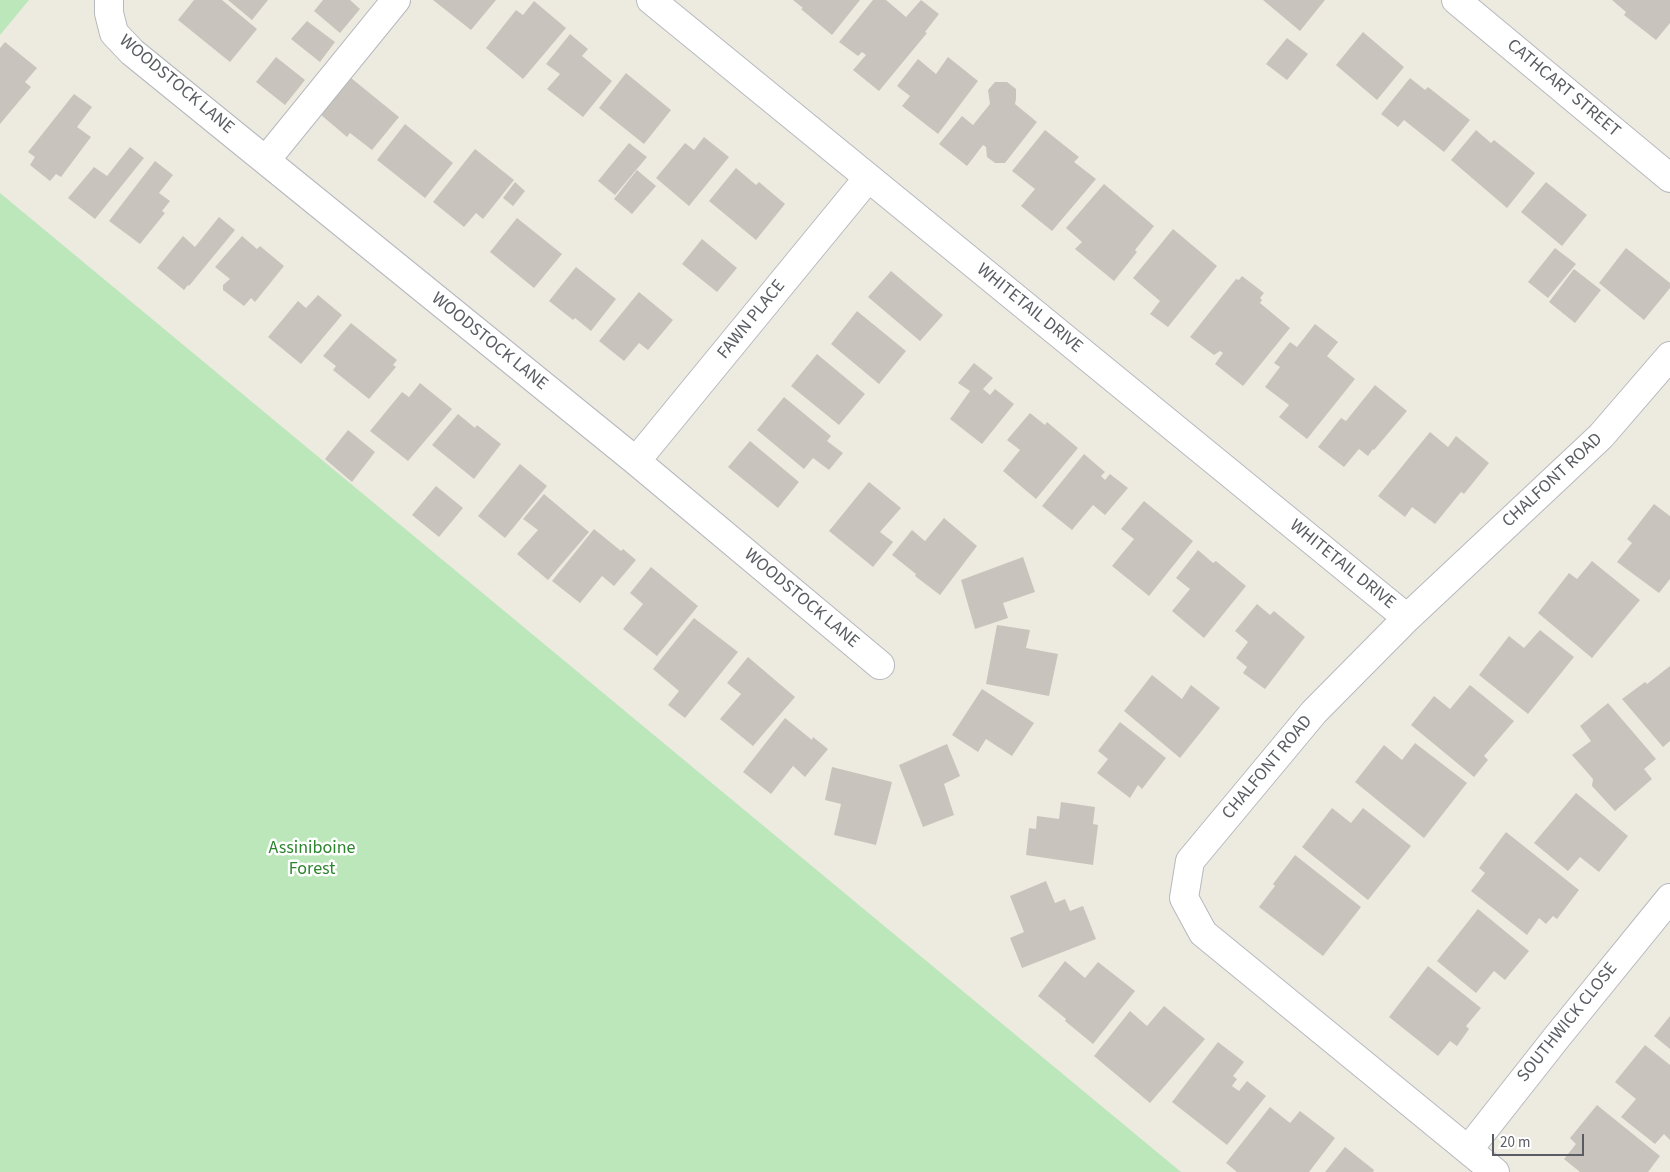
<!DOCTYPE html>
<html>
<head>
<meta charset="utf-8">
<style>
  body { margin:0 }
  #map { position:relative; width:1670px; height:1172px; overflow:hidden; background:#edeae0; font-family:"Source Sans 3",sans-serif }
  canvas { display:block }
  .scale { position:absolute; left:1492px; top:1134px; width:92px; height:22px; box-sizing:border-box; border:2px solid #595d63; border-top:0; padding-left:6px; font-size:15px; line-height:18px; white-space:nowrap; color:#595d63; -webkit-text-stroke:4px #fff; paint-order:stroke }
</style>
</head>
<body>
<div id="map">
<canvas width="1670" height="1172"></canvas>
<div class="scale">20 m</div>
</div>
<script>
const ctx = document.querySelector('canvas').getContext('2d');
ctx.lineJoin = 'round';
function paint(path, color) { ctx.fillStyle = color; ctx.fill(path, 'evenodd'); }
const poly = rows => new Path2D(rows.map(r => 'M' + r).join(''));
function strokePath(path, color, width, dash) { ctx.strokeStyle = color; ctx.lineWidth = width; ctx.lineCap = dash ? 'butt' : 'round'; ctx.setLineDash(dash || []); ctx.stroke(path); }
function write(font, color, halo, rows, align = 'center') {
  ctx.font = font + ' "Source Sans 3",sans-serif'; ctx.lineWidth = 5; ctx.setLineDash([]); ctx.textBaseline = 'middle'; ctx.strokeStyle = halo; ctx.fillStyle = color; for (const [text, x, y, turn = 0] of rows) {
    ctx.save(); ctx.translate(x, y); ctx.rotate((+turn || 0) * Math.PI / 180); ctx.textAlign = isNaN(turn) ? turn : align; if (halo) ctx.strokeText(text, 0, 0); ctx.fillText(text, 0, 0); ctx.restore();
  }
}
paint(poly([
  [0,0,29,0,0,35],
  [0,193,1181,1172,0,1172]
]), '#bbe7ba');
paint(poly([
  [194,0,222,0,257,29,230,62,178,20],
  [228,0,268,0,252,20],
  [323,0,350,0,360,9,340,33,314,11],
  [433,0,496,0,471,30],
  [793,0,860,0,832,35,801,9,803,8],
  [873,0,886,0,906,17,921,0,939,14,925,32,927,33,879,91,853,70,866,55,862,52,858,56,839,42],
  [1263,0,1325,0,1300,31],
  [1612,0,1670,0,1670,23,1656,40,1624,15,1626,12],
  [534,1,566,28,523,79,486,48,516,10,523,15],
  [307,21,335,42,320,62,291,39],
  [1363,32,1404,67,1377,100,1336,65],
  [570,34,588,49,582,56,612,81,583,117,547,89,560,74,546,64],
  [1287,38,1308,54,1287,80,1266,64],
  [5,42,37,68,25,82,31,87,0,124,0,48],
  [276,57,305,80,285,105,256,82],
  [948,57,978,81,938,134,902,106,910,96,897,86,918,59,936,74],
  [626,73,671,110,644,144,599,108],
  [351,78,399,117,372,150,350,133,347,137,320,114],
  [1410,78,1425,90,1428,87,1470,120,1444,152,1404,120,1398,127,1381,114],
  [995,82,1007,82,1016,89,1016,99,1015,104,1037,122,1005,163,995,163,987,157,986,147,983,145,967,166,939,144,962,116,973,125,990,104,988,90],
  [74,94,92,107,77,127,91,137,61,177,56,174,50,181,30,165,35,157,28,152],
  [405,124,453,163,425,198,377,160],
  [1045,130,1079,157,1074,162,1096,179,1052,231,1021,206,1035,189,1012,171],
  [1476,130,1491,143,1494,140,1535,173,1507,208,1451,160],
  [704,137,729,157,689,206,656,178,685,143,694,150],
  [629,143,647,157,615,195,598,181],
  [130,147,144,158,95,219,68,198,94,167,107,176],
  [475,149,514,180,483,219,476,213,464,227,433,202],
  [155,161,173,175,159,193,170,201,162,211,165,213,140,244,109,221],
  [736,168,756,185,759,182,785,204,756,240,709,201],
  [637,170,656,186,632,214,614,199],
  [515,182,525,191,513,206,503,198],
  [1546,182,1587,215,1562,246,1521,212],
  [1104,184,1154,226,1135,250,1137,252,1114,281,1075,249,1082,242,1066,228],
  [219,217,235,230,189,286,188,285,184,290,157,268,183,236,195,247],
  [517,218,562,254,534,288,490,252],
  [1173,229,1217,266,1168,327,1150,314,1160,301,1133,278],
  [242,236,257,249,260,246,284,266,255,302,251,298,244,306,223,290,223,285,230,279,215,267],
  [702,239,737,268,717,292,682,264],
  [1555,248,1576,264,1548,298,1528,282],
  [1626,248,1670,283,1670,288,1644,320,1599,283],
  [576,267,616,299,591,331,575,318,573,320,549,301],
  [1574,269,1601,290,1575,323,1549,302],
  [891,271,943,315,920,341,868,297],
  [1242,276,1264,293,1260,298,1262,300,1260,303,1290,328,1243,386,1215,364,1223,353,1220,351,1214,355,1190,337,1236,279,1239,280],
  [639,292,673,320,648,350,639,343,624,361,599,341],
  [318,295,342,315,301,364,268,337,298,301,306,308],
  [857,311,906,351,879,384,831,344],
  [351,323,397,360,393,365,396,367,369,399,333,370,336,366,323,356],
  [1315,324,1338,342,1327,356,1355,379,1307,439,1279,417,1289,405,1265,387,1280,367,1274,363,1290,342,1297,347],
  [817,354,865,394,839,425,791,386],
  [974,363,993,378,983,389,990,395,995,389,1014,404,982,444,950,419,970,391,958,383],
  [420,383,452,409,408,461,370,431,402,392,409,397],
  [1375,385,1407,411,1374,450,1373,449,1368,456,1359,449,1344,467,1318,447,1341,418,1346,421],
  [784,397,831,436,827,441,843,453,829,470,813,458,804,469,757,430],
  [1030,413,1045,425,1047,422,1078,448,1036,499,1003,471,1020,450,1007,440],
  [458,414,475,428,477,425,501,444,474,479,432,445],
  [348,430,375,452,352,482,325,459],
  [1430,432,1448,447,1456,436,1489,463,1464,494,1461,492,1435,524,1412,507,1405,517,1378,496],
  [750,441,799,482,778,508,728,467],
  [1084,454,1105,472,1101,476,1105,480,1110,474,1128,488,1105,515,1093,505,1072,530,1042,506],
  [520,464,547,486,505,538,478,516],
  [869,482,901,508,880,532,893,542,873,567,829,531],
  [436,486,463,508,439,537,412,515],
  [544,494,589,532,548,580,517,554,538,530,523,519],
  [1144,501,1193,541,1149,596,1112,566,1134,539,1121,529],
  [1654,504,1670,516,1670,579,1659,593,1617,562,1632,543,1627,539],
  [944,518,977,546,940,595,915,576,916,574,892,555,912,530,925,541],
  [594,529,621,551,623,549,636,560,614,586,602,576,580,603,552,581],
  [1198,550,1213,563,1216,561,1246,586,1204,638,1172,611,1190,589,1176,578],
  [1023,557,1035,592,1003,603,1008,618,975,629,961,580],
  [1592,561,1640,600,1592,658,1538,613,1569,573,1577,579],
  [651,567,698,606,657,656,623,629,643,604,630,593],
  [1257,604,1270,615,1274,611,1305,637,1265,689,1243,673,1247,667,1236,658,1248,642,1235,631],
  [694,618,738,652,685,718,668,705,679,691,653,669],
  [997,625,1030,630,1026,648,1058,654,1049,696,986,684],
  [1540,630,1574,657,1528,714,1479,675,1509,636,1524,648],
  [748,657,795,697,753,746,720,719,741,694,727,683],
  [1670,666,1670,741,1663,747,1622,699,1645,682,1647,684],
  [1152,675,1182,699,1191,685,1220,708,1180,758,1124,711],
  [1470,685,1514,721,1484,756,1488,760,1474,777,1411,725,1434,696,1450,709],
  [982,689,1034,723,1012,756,986,739,978,752,952,735],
  [1608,703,1656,759,1644,769,1652,779,1615,811,1592,786,1593,779,1572,755,1591,741,1580,726],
  [785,718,812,740,813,737,828,749,805,777,793,766,771,794,743,772],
  [1120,722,1166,758,1142,789,1138,785,1130,798,1097,773,1108,759,1098,751],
  [1415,743,1467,783,1424,838,1355,782,1384,745,1402,760],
  [947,744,960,776,944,784,954,815,923,827,899,765],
  [832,767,892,782,876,845,834,835,841,804,825,800],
  [1576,793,1628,836,1599,872,1580,857,1568,871,1534,843],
  [1061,802,1095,807,1093,824,1098,825,1093,865,1026,855,1029,828,1036,829,1037,816,1059,819],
  [1332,808,1351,823,1363,808,1411,846,1368,900,1302,847],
  [1506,832,1579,890,1557,919,1553,916,1546,924,1539,918,1527,935,1471,891,1485,873,1479,868],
  [1295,855,1361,907,1323,956,1259,907,1275,886,1273,884],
  [1046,881,1055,903,1065,899,1070,911,1083,906,1096,939,1022,968,1010,938,1024,932,1010,896],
  [1478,909,1529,951,1505,980,1494,971,1476,993,1437,961],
  [1065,961,1085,978,1098,962,1135,991,1093,1044,1065,1021,1066,1019,1038,996],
  [1428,966,1481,1008,1466,1026,1469,1029,1457,1046,1450,1041,1438,1056,1389,1017],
  [1164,1006,1205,1039,1150,1103,1094,1056,1130,1011,1147,1026],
  [1670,1016,1670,1049,1654,1036],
  [1218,1042,1244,1062,1233,1076,1237,1079,1232,1086,1239,1091,1247,1081,1266,1096,1227,1145,1172,1102],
  [1645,1045,1670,1065,1670,1140,1664,1134,1655,1144,1621,1117,1636,1099,1615,1082],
  [1597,1105,1660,1156,1648,1172,1580,1172,1564,1159,1576,1144,1570,1138],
  [1270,1107,1290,1123,1300,1111,1335,1138,1309,1172,1237,1172,1226,1163],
  [1345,1147,1374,1170,1373,1172,1325,1172]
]), '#c8c4bd');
const minor = poly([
  [109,0,109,13,114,33,132,52,636,461,880,665],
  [651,0,1407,618],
  [1456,0,1670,178],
  [266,160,396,0],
  [636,461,868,178],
  [1468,1150,1557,1037,1670,898],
  [1495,1172,1203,933,1184,898,1190,861,1314,712,1407,618,1601,436,1670,356]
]);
strokePath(minor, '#b6b9be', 30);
strokePath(minor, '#fff', 28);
write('18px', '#595d63', '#fff', [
  ["WOODSTOCK LANE",176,85,40],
  ["CATHCART STREET",1563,89,40],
  ["WHITETAIL DRIVE",1029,309,39],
  ["FAWN PLACE",752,320,-51],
  ["WOODSTOCK LANE",489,342,39],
  ["CHALFONT ROAD",1553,481,-43],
  ["WHITETAIL DRIVE",1342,565,39],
  ["WOODSTOCK LANE",801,599,40],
  ["CHALFONT ROAD",1268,768,-50],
  ["SOUTHWICK CLOSE",1568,1023,-51]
]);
write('18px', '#2e8530', '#fff', [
  ["Assiniboine",312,849],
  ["Forest",312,870]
]);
</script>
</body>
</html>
